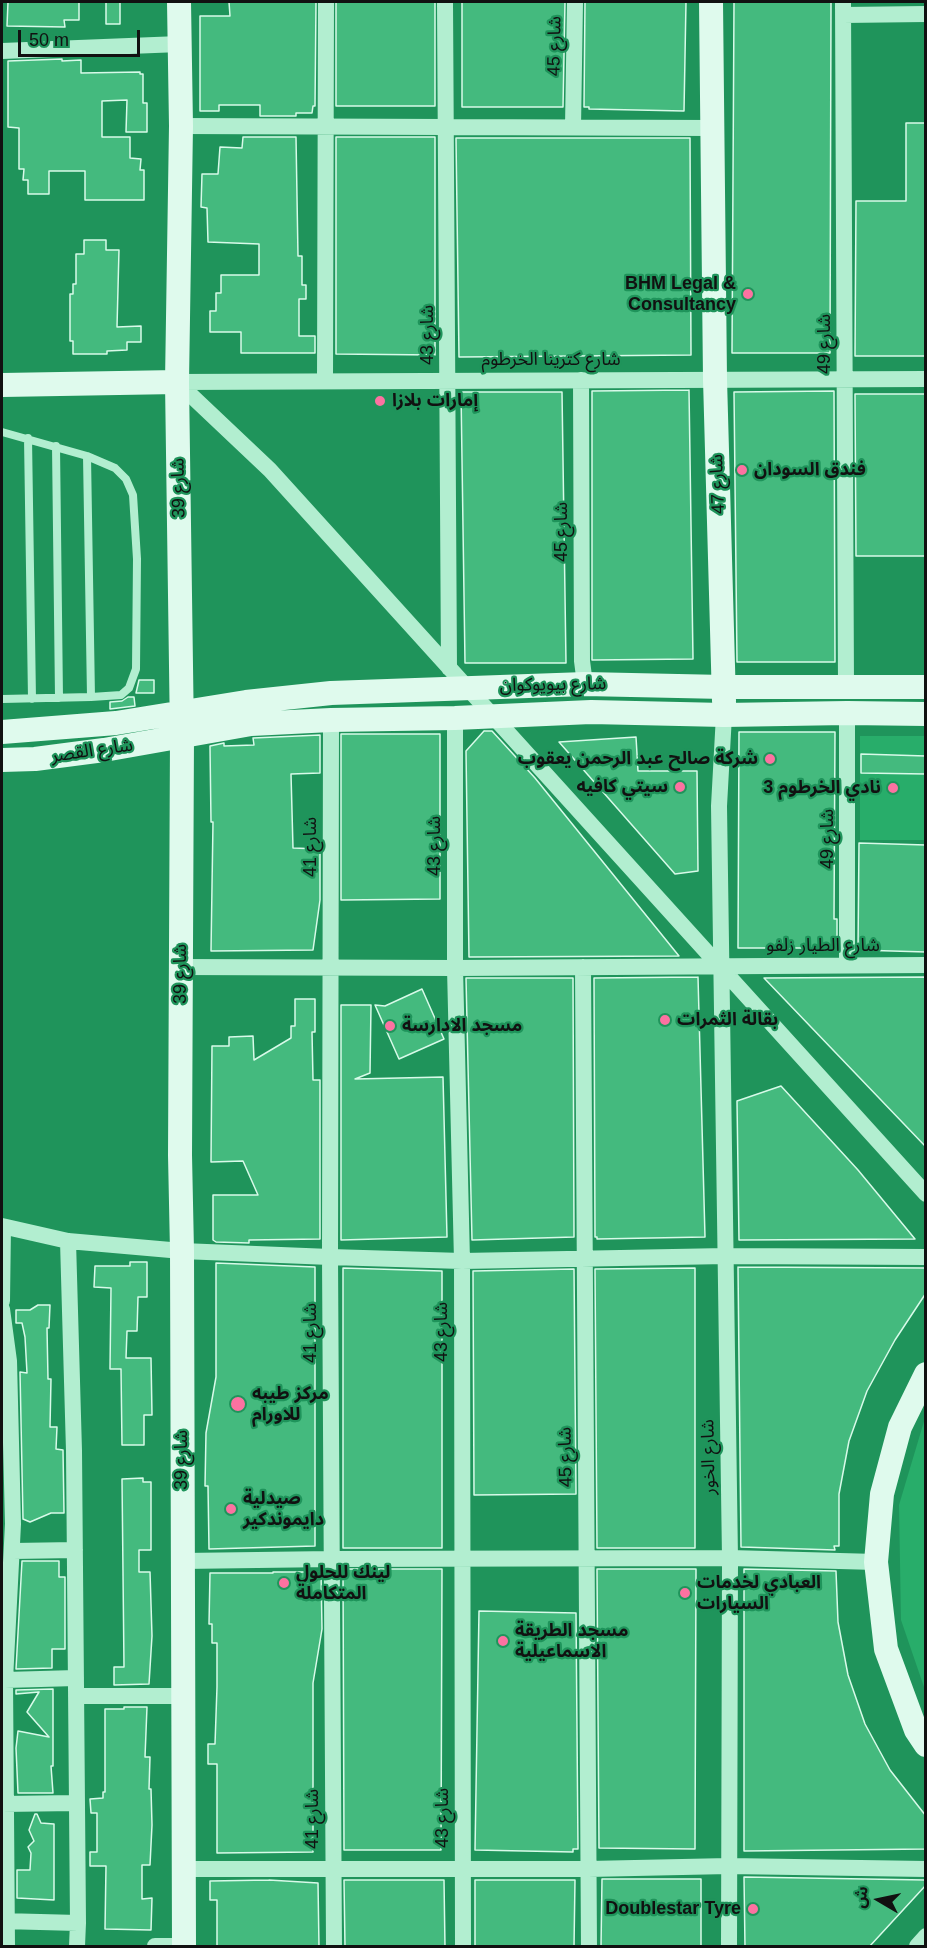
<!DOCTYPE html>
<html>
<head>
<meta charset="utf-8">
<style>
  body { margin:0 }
  #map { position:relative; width:927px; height:1948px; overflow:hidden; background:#1f945b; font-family:Arial,"Noto Sans Arabic",sans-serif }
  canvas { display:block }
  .frame { position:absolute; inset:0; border:3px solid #111; pointer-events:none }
  .north { position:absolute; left:849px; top:1870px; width:60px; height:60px; -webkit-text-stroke:4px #1f945b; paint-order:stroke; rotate:279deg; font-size:16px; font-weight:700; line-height:24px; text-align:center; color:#111 }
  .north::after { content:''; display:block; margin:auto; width:21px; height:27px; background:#111; clip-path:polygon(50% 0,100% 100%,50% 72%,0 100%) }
  .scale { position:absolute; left:18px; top:30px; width:122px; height:27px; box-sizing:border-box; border:3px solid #111; border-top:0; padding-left:8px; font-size:18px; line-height:21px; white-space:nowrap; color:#111; -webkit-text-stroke:4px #1f945b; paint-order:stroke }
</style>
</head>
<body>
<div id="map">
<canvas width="927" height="1948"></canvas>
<div class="frame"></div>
<div class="north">ش</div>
<div class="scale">50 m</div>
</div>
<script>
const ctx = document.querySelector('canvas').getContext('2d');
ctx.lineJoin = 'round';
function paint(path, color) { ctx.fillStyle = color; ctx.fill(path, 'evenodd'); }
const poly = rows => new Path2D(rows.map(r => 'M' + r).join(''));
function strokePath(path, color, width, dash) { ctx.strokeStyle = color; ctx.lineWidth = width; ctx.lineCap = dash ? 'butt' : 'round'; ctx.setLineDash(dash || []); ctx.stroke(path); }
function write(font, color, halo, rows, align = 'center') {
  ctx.font = font + ' Arial,"Noto Sans Arabic",sans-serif'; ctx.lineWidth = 4.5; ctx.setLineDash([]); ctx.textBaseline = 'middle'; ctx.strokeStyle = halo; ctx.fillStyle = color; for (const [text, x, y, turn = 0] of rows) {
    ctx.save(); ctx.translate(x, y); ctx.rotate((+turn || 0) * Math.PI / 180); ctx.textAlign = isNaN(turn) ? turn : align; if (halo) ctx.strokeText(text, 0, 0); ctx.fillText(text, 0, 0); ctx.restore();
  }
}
paint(poly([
  [860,736,925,736,925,840,860,840],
  [925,1418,926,1690,925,1690,901,1620,899,1505]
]), '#28ad6a');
const building = poly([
  [8,2,79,2,79,20,64,20,65,27,7,26,8,2],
  [106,2,120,2,120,24,106,24,106,2],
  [229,2,316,2,315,106,313,106,312,113,296,113,296,116,260,116,260,105,219,105,219,111,200,111,200,16,230,16,229,2],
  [336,2,435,2,435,106,336,106,336,2],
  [462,2,565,2,563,107,462,107,462,2],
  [585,2,686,2,684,111,589,109,589,107,584,107,585,2],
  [734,2,831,2,830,353,732,353,734,2],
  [62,59,62,61,81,60,81,73,140,72,140,74,143,74,143,103,147,103,147,132,126,132,127,100,102,101,102,137,130,137,130,158,141,159,140,170,144,170,144,200,85,200,85,171,49,171,49,194,28,194,28,180,23,180,24,169,19,169,19,128,8,127,8,61,62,59],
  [906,123,926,123,926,356,855,356,856,201,906,201,906,123],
  [243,137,296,137,298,256,302,256,302,285,306,285,306,299,299,299,299,336,315,336,315,353,241,353,241,332,210,332,210,311,216,311,216,293,221,293,221,275,259,275,259,244,208,242,207,208,201,207,202,174,218,174,220,147,242,148,243,137],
  [336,137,435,137,435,355,336,354,336,137],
  [456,138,690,138,691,355,459,357,456,138],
  [84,240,106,240,106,250,119,250,117,327,141,326,141,342,127,342,127,350,107,351,107,354,73,354,73,341,70,341,70,294,73,294,73,284,76,284,76,254,84,254,84,240],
  [689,390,693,659,592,660,592,391,689,390],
  [834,391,835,662,737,662,734,392,834,391],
  [461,392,562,392,566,663,465,663,461,392],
  [855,394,926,394,926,556,856,556,855,394],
  [139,680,154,680,154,693,136,693,139,680],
  [128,697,134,697,135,706,110,709,110,702,122,701,128,697],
  [484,731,492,731,535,778,679,956,469,957,466,751,484,731],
  [739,732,835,732,834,919,837,919,837,948,738,948,739,732],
  [341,734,440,734,440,899,341,900,341,734],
  [320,735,320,773,291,774,293,848,320,849,320,900,313,950,211,951,213,822,211,822,210,746,224,743,224,746,254,745,253,738,320,735],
  [636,737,638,771,697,771,698,871,675,874,559,742,636,737],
  [861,754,926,756,926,774,861,773,861,754],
  [859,843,926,845,926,952,858,950,859,843],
  [698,977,705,1237,597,1239,597,1237,595,1237,594,978,698,977],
  [926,977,926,1147,764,978,926,977],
  [466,978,573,978,574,1237,472,1240,466,978],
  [422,989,444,1039,399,1059,375,1005,385,1006,422,989],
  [295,999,315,999,315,1032,312,1032,313,1080,320,1080,320,1239,249,1240,249,1243,216,1242,213,1240,213,1195,258,1195,243,1161,211,1162,212,1046,229,1046,229,1037,253,1036,254,1060,291,1038,291,1026,295,1026,295,999],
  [341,1005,371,1005,370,1073,355,1079,443,1077,447,1237,341,1240,341,1005],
  [781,1086,858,1170,915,1239,739,1240,737,1101,781,1086],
  [130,1262,147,1262,147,1297,138,1297,137,1331,127,1331,126,1358,151,1358,152,1415,144,1415,144,1445,122,1445,121,1369,110,1369,111,1288,94,1287,95,1266,130,1266,130,1262],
  [216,1263,315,1267,315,1546,209,1549,208,1486,205,1486,206,1433,216,1377,216,1263],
  [738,1267,926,1268,926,1293,895,1340,867,1391,849,1441,839,1494,839,1546,834,1546,835,1550,741,1547,738,1267],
  [343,1268,442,1271,442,1548,343,1548,343,1268],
  [695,1268,695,1548,597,1548,595,1269,695,1268],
  [574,1269,576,1494,474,1495,473,1271,574,1269],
  [38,1305,50,1305,49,1328,47,1328,48,1379,51,1379,50,1427,57,1427,56,1449,63,1450,64,1513,51,1513,30,1522,23,1519,20,1372,27,1373,25,1337,22,1323,16,1323,16,1310,30,1310,38,1305],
  [143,1478,143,1482,151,1482,151,1550,139,1550,139,1572,150,1572,152,1636,149,1684,114,1685,114,1667,124,1667,122,1479,143,1478],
  [22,1561,59,1561,59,1577,65,1577,65,1649,52,1649,52,1668,16,1669,22,1561],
  [343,1569,442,1569,441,1850,344,1850,343,1569],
  [597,1569,696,1569,695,1849,599,1848,597,1569],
  [744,1569,836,1571,838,1622,848,1675,865,1724,890,1770,926,1816,926,1849,744,1851,744,1569],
  [273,1572,321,1572,322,1629,313,1683,313,1852,217,1853,217,1764,208,1764,208,1744,215,1744,217,1687,217,1643,212,1643,212,1624,209,1624,210,1573,273,1573,273,1572],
  [479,1611,576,1613,578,1849,573,1849,573,1852,475,1850,479,1611],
  [53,1689,53,1766,51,1766,53,1793,18,1793,16,1748,18,1731,49,1737,27,1712,39,1692,16,1694,16,1690,53,1689],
  [124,1707,147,1707,145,1757,150,1757,149,1789,151,1789,152,1825,150,1865,142,1865,142,1899,152,1898,151,1930,105,1929,106,1866,90,1866,90,1852,97,1852,97,1813,91,1813,90,1799,103,1798,103,1792,105,1792,105,1709,124,1709,124,1707],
  [35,1814,37,1814,41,1823,54,1824,54,1900,17,1898,17,1870,30,1870,31,1853,28,1847,34,1841,29,1830,35,1814],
  [744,1877,926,1880,926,1885,869,1947,745,1947,744,1877],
  [602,1879,701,1879,701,1947,601,1947,602,1879],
  [269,1880,318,1883,319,1947,217,1947,217,1900,210,1900,210,1881,269,1880],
  [344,1880,444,1880,445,1947,345,1947,344,1880],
  [475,1880,575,1880,574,1947,475,1947,475,1880]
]);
paint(building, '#44ba7e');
strokePath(building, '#d8fae9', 1.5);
strokePath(poly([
  [2,432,87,456,115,468,126,479,133,495,137,559,136,669,129,688,121,695,91,697,2,699],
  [28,438,32,699],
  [56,446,59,698],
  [87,456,91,697]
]), '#b2eed0', 8);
strokePath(poly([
  [445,2,449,668],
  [843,2,846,686],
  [843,15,926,14],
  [2,51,180,44],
  [181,126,711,128],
  [573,127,575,2],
  [325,380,326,2],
  [581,380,582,661,585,684],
  [177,382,270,470,926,1194],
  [177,382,926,379],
  [847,713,847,965],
  [724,715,719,806,730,1558,729,1946],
  [455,718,455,968,462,1261,463,1946],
  [331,720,330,1257,334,1946],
  [180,967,455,968,926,965],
  [583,967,589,1946],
  [2,1226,68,1241,182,1251,330,1257,462,1261,726,1256,926,1257],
  [68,1241,74,1451,78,1923,77,1946],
  [2,1301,3,1227],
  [2,1309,9,1361,13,1524,5,1680,7,1946],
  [13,1551,75,1550],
  [182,1561,332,1559,730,1558,876,1562],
  [5,1680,76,1678],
  [76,1696,183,1696],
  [2,1804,76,1803],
  [184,1869,588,1869,729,1866,926,1869],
  [2,1921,78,1923],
  [155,1946,184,1946],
  [917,1946,926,1936]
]), '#b2eed0', 16);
strokePath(poly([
  [179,2,181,126,177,382,182,737,180,1155,182,1251,184,1946],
  [711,2,715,379,724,701],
  [2,385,177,382],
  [2,732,116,723,246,702,331,693,585,684,724,687,926,687],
  [2,760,35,759,104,750,251,724,331,720,455,718,591,712,724,715,847,713,926,714],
  [926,1374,900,1427,882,1494,876,1562,886,1649,916,1730,926,1745]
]), '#dffaed', 24);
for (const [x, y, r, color] of [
  [748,294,6,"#fc72a1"],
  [380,401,6,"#fc72a1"],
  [742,470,6,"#fc72a1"],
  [770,759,6,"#fc72a1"],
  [680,787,6,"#fc72a1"],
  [893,788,6,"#fc72a1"],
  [665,1020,6,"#fc72a1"],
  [390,1026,6,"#fc72a1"],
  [238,1404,8,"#fc72a1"],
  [231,1509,6,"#fc72a1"],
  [284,1583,6,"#fc72a1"],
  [685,1593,6,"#fc72a1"],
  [503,1641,6,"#fc72a1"],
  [753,1909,6,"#fc72a1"]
]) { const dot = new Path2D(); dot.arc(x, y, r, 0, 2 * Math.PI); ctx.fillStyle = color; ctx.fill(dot); strokePath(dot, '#1f945b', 2); }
write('18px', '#111', '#1f945b', [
  ["شارع 45",555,46,-89],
  ["شارع 43",428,335,-90],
  ["شارع 49",825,344,-90],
  ["شارع كترينا الخرطوم",551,360],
  ["شارع 47",718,484,-92],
  ["شارع 39",179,488,-91],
  ["شارع 45",562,532,-90],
  ["شارع بيويوكوان",553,685,-1],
  ["شارع القصر",92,751,-8],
  ["شارع 49",828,839,-90],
  ["شارع 43",435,846,-90],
  ["شارع 41",311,847,-90],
  ["شارع الطيار زلفو",823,946],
  ["شارع 39",181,974,-90],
  ["شارع 43",442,1332,-90],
  ["شارع 41",311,1333,-90],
  ["شارع 45",566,1457,-91],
  ["شارع الخور",709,1457,-91],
  ["شارع 39",182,1460,-90],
  ["شارع 43",443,1818,-90],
  ["شارع 41",313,1819,-90]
]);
write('bold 18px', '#111', '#1f945b', [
  ["BHM Legal &",736,284,"right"],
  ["Consultancy",736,305,"right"],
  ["إمارات بلازا",392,401],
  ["فندق السودان",754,470],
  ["شركة صالح عبد الرحمن يعقوب",758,759,"right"],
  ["سيتي كافيه",668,787,"right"],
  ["نادي الخرطوم 3",881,788,"right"],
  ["بقالة الثمرات",677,1020],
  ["مسجد الادارسة",402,1026],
  ["مركز طيبه",252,1394],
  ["للاورام",252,1415],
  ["صيدلية",243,1499],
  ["دايموندكير",243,1520],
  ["لينك للحلول",296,1573],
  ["المتكاملة",296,1594],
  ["العبادي لخدمات",697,1583],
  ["السيارات",697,1604],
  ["مسجد الطريقة",515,1631],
  ["الاسماعيلية",515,1652],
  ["Doublestar Tyre",741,1909,"right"]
], 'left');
</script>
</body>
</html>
